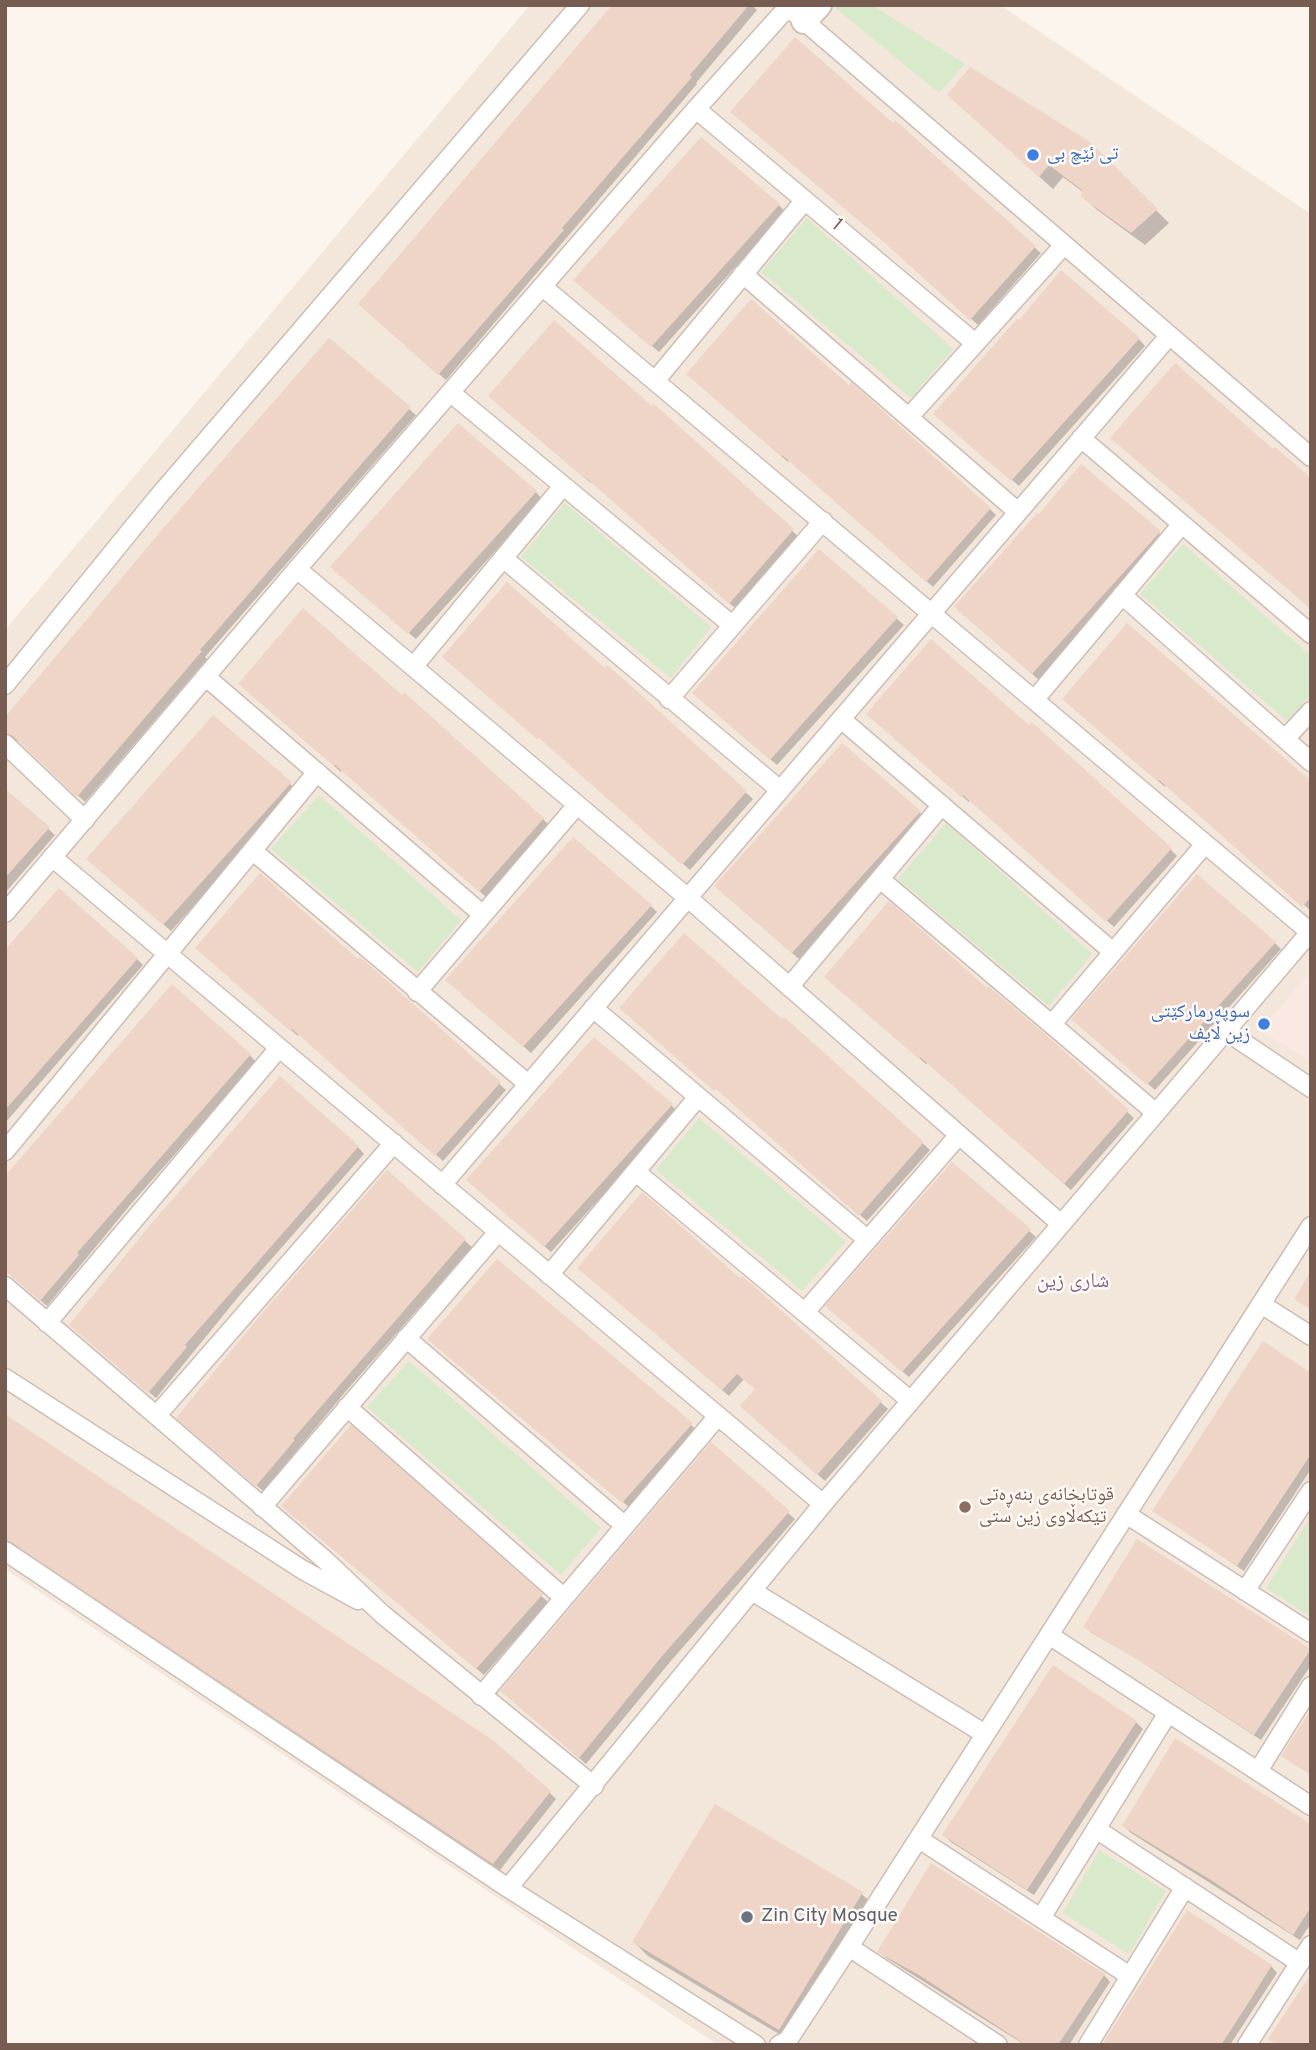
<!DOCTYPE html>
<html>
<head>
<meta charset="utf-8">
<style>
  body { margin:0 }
  #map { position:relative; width:1316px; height:2050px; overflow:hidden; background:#fbf5ed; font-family:Overpass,sans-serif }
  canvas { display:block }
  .frame { position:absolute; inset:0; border:7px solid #765c51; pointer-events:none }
</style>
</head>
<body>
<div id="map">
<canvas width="1316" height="2050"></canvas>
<div class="frame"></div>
</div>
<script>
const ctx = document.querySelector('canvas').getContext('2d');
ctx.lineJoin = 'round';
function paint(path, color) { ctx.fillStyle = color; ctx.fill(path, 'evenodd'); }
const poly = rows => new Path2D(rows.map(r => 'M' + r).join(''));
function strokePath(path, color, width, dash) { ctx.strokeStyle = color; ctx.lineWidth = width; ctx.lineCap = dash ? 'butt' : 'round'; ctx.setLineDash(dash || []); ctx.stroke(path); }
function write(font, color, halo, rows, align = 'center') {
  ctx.font = font + ' Overpass,"Noto Naskh Arabic",sans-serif'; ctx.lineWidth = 5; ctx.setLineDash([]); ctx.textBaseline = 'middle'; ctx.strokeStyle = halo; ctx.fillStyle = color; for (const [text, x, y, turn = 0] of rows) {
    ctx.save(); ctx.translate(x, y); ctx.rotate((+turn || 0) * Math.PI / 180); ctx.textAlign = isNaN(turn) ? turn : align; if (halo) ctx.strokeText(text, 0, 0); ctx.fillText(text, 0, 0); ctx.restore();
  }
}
paint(poly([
  [530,5,1000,5,1311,214,1311,2045,718,2045,5,1569,5,630]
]), '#f3e7dc');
paint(poly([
  [1311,971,1311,1061,1260,1031]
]), '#fae8e3');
paint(poly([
  [872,5,965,64,939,93,833,6],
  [807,218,953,349,911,398,761,272],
  [565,503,711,627,671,678,521,557],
  [1183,544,1311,656,1311,694,1287,721,1140,594],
  [319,795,461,920,418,972,271,849],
  [946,823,1092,954,1049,1006,898,879],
  [699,1118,846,1241,802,1291,656,1170],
  [409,1361,601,1528,561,1575,367,1407],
  [1308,1521,1311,1523,1311,1617,1266,1588],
  [1099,1850,1166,1891,1129,1954,1063,1913]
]), '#d9e9cc');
paint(poly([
  [614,5,752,5,757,10,696,83,697,84,446,380,367,310],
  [962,107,1089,144,1169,223,1145,245,1096,209,1083,196,1083,192,1063,177,1053,189],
  [739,118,1034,247,1041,253,978,325,887,244],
  [779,205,785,212,659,352,582,286],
  [1139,339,1145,346,1019,486,942,420],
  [329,340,416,415,205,657,207,659,85,802,21,742,12,739,5,733],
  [694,380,990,509,996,515,933,587,790,460,788,462],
  [497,402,652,409,654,406,799,537,736,609,593,482,591,483],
  [536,492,542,499,416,639,339,574],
  [1159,533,1166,539,1039,680,963,614],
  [819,552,904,625,777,765,701,699],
  [605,670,628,686,753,799,690,870,564,758],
  [247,690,543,819,549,825,486,897,342,770,341,772],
  [1071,705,1311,784,1311,911,1166,785,1165,787],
  [213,717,297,790,171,931,95,865],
  [875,721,1170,849,1177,856,1114,927,970,800,969,802],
  [5,791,55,835,5,893],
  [919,812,926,818,799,959,723,893],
  [651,906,657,912,531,1053,454,987],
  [1275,943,1281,949,1155,1090,1080,1026],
  [5,954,137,959,143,965,5,1123],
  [204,955,359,962,361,959,506,1090,443,1161,299,1034,298,1036],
  [833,983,987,990,1043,1035,1134,1118,1071,1190,928,1063,926,1064],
  [784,1019,930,1150,867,1221,740,1109],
  [250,1055,256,1062,131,1204,47,1306,5,1270],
  [671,1105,678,1112,551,1252,475,1186],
  [358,1147,364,1154,239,1296,156,1398,78,1331],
  [388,1172,472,1247,347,1390,263,1491,185,1424],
  [1029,1231,1036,1237,909,1377,834,1313],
  [497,1261,698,1431,630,1508,436,1345],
  [586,1274,740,1281,763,1296,888,1409,825,1481,749,1413,756,1389,744,1379,729,1396],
  [1311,1375,1311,1469,1244,1571,1154,1510],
  [5,1416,549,1792,556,1799,500,1870,20,1548,5,1544],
  [351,1428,548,1602,484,1675,289,1512],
  [788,1513,795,1519,670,1662,586,1764,509,1697],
  [1085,1627,1310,1651,1311,1665,1261,1740,1134,1657,1092,1633],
  [1136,1722,1143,1729,1034,1895,951,1842,944,1835],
  [1124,1826,1311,1826,1311,1923,1300,1940,1131,1833],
  [861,1893,875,1907,794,2043,648,1956,634,1942],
  [880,1951,1104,1975,1110,1982,1069,2045,1025,2045,886,1958],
  [1271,1966,1277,1973,1230,2045,1104,2045]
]), '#0003');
paint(poly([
  [612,5,749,5,690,75,692,77,562,228,564,230,438,375,358,304],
  [795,37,893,123,895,120,1036,246,970,320,878,237,730,112],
  [970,67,1090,142,1158,209,1131,233,1081,197,1082,190,1049,165,1039,177,947,95],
  [701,137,780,204,651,347,573,280],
  [1061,270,1140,338,1011,481,933,414,1017,319,1019,320],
  [751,299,849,385,851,382,873,402,991,508,926,582,782,455,781,456,686,374],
  [554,320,652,406,654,404,794,529,729,604,585,477,584,478,488,396],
  [329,338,411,407,200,650,202,651,77,797,13,736,5,733,5,717,160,532],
  [1175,363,1273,449,1275,447,1311,478,1311,609,1110,438],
  [458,423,537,491,408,634,330,567],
  [1081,464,1161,531,1032,674,954,607,1037,513,1039,514],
  [819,549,898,617,770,760,692,693],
  [507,582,605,668,607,665,629,684,747,791,682,865,539,738,537,739,442,657],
  [303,608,402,695,404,692,544,818,479,892,335,765,334,766,238,684],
  [1127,623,1311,781,1311,897,1302,907,1159,780,1157,781,1062,699],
  [931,639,1029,725,1032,722,1053,741,1172,848,1106,922,963,795,961,797,866,714],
  [213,715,292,782,163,925,86,859],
  [842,743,921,811,792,953,714,886],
  [5,789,50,827,5,878],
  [573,837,652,905,523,1047,445,980],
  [260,873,358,959,360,957,368,964,501,1082,435,1156,292,1029,290,1031,195,948],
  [1197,874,1276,942,1147,1085,1071,1019],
  [59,888,138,958,5,1110,5,950],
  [889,901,987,988,988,986,1044,1033,1129,1110,1064,1184,920,1057,919,1059,824,977],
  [684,933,782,1019,784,1017,924,1142,859,1216,716,1089,714,1091,619,1008],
  [172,984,251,1054,77,1253,79,1255,40,1301,5,1270,5,1176],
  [594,1037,673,1104,544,1247,466,1180],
  [280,1076,359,1146,185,1345,187,1347,148,1393,69,1325,151,1224],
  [952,1162,1031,1229,902,1372,825,1306],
  [387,1170,466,1239,293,1439,295,1440,256,1486,176,1418,258,1318],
  [642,1192,740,1278,742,1276,764,1295,882,1401,817,1475,740,1406,755,1389,737,1374,722,1390,577,1268],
  [497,1259,693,1423,622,1503,427,1339],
  [1311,1271,1311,1310,1294,1299],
  [1263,1341,1311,1373,1311,1454,1237,1566,1152,1511],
  [5,1414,494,1741,551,1791,493,1864,11,1542,5,1540],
  [351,1425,543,1594,476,1669,281,1506],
  [711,1442,790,1511,663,1655,579,1758,500,1691],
  [1137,1539,1311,1649,1254,1735,1172,1681,1083,1627],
  [1053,1665,1137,1721,1027,1890,942,1835],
  [1311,1709,1311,1775,1281,1756],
  [1175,1738,1311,1824,1311,1907,1293,1935,1211,1880,1122,1826],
  [715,1804,863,1892,779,2030,632,1942],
  [931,1863,1105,1974,1058,2045,1026,2045,919,1975,877,1952],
  [1187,1910,1272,1965,1247,2005,1221,2045,1102,2045],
  [1311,1974,1311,2045,1277,2045,1268,2039]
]), '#eed5c7');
const street = poly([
  [696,109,975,343],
  [743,274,1018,512],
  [543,287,1310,932],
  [655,381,805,200],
  [451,393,732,625],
  [909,417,1064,245],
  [1081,438,1311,634],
  [503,558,780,790],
  [297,569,688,898,1061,1224],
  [1122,595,1311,762],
  [413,667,563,486],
  [206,677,483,915],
  [5,685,157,498,580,5],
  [669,699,823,521],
  [1035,699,1182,524],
  [841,719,1113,952],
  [1285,739,1311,711],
  [5,744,85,820],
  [253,851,528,1084],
  [52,857,823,1504],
  [880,879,1156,1113],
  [5,913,297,569,696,109,788,7,1311,457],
  [789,987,942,805],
  [417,992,577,805],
  [593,1008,868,1240],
  [1052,1024,1205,844],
  [1226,1031,1311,1088],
  [5,1151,317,772],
  [636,1172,911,1401],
  [442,1185,1169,336],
  [549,1275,698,1097],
  [5,1286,325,1560,382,1614,594,1786],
  [1261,1304,1311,1336],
  [805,1312,959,1135],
  [47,1323,279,1048],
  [406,1338,624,1525],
  [5,1378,303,1570,358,1600],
  [347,1407,563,1597],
  [157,1415,394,1143],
  [262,1507,498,1232],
  [1126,1514,1311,1633],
  [5,1551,508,1888,756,2045],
  [752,1591,985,1734],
  [1245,1591,1311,1491],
  [1049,1635,1311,1806],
  [481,1696,718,1416],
  [1258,1771,1311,1686],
  [1096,1829,1300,1963],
  [919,1839,1130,1976],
  [508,1888,823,1504,1311,931],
  [1041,1918,1168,1713],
  [849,1947,998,2045],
  [779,2045,788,2040,849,1947,1311,1226],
  [1088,2045,1185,1887],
  [1247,2045,1311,1945]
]);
const secondary = poly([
  [788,7,790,5],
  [804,21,819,5]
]);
strokePath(street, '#cdbdb3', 21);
strokePath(secondary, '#d3bfb3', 28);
strokePath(street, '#fff', 18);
strokePath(secondary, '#fff', 24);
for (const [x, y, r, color] of [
  [1033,155,7,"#3f7fe0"],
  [1264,1024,7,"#3f7fe0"],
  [965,1507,7,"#8d6e63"],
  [747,1917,7,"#6b7280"]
]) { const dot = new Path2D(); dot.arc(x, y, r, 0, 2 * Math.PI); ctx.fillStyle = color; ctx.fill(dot); strokePath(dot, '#fef9f4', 2.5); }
write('19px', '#366cbe', '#fef9f4', [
  ["تی ئێچ بی",1047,155],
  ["سوپەرماركێتی",1250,1013,"right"],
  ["زین ڵایف",1250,1035,"right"]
], 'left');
write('19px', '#765c51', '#fef9f4', [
  ["1",836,226,40]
]);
write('19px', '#785e54', '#fef9f4', [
  ["قوتابخانەی بنەڕەتی",979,1496],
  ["تێکەڵاوی زین ستی",979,1518]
], 'left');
write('19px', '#5b616d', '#fef9f4', [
  ["Zin City Mosque",761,1917]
], 'left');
write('21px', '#816a90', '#fef9f4', [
  ["شاری زین",1073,1283]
]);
</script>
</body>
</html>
